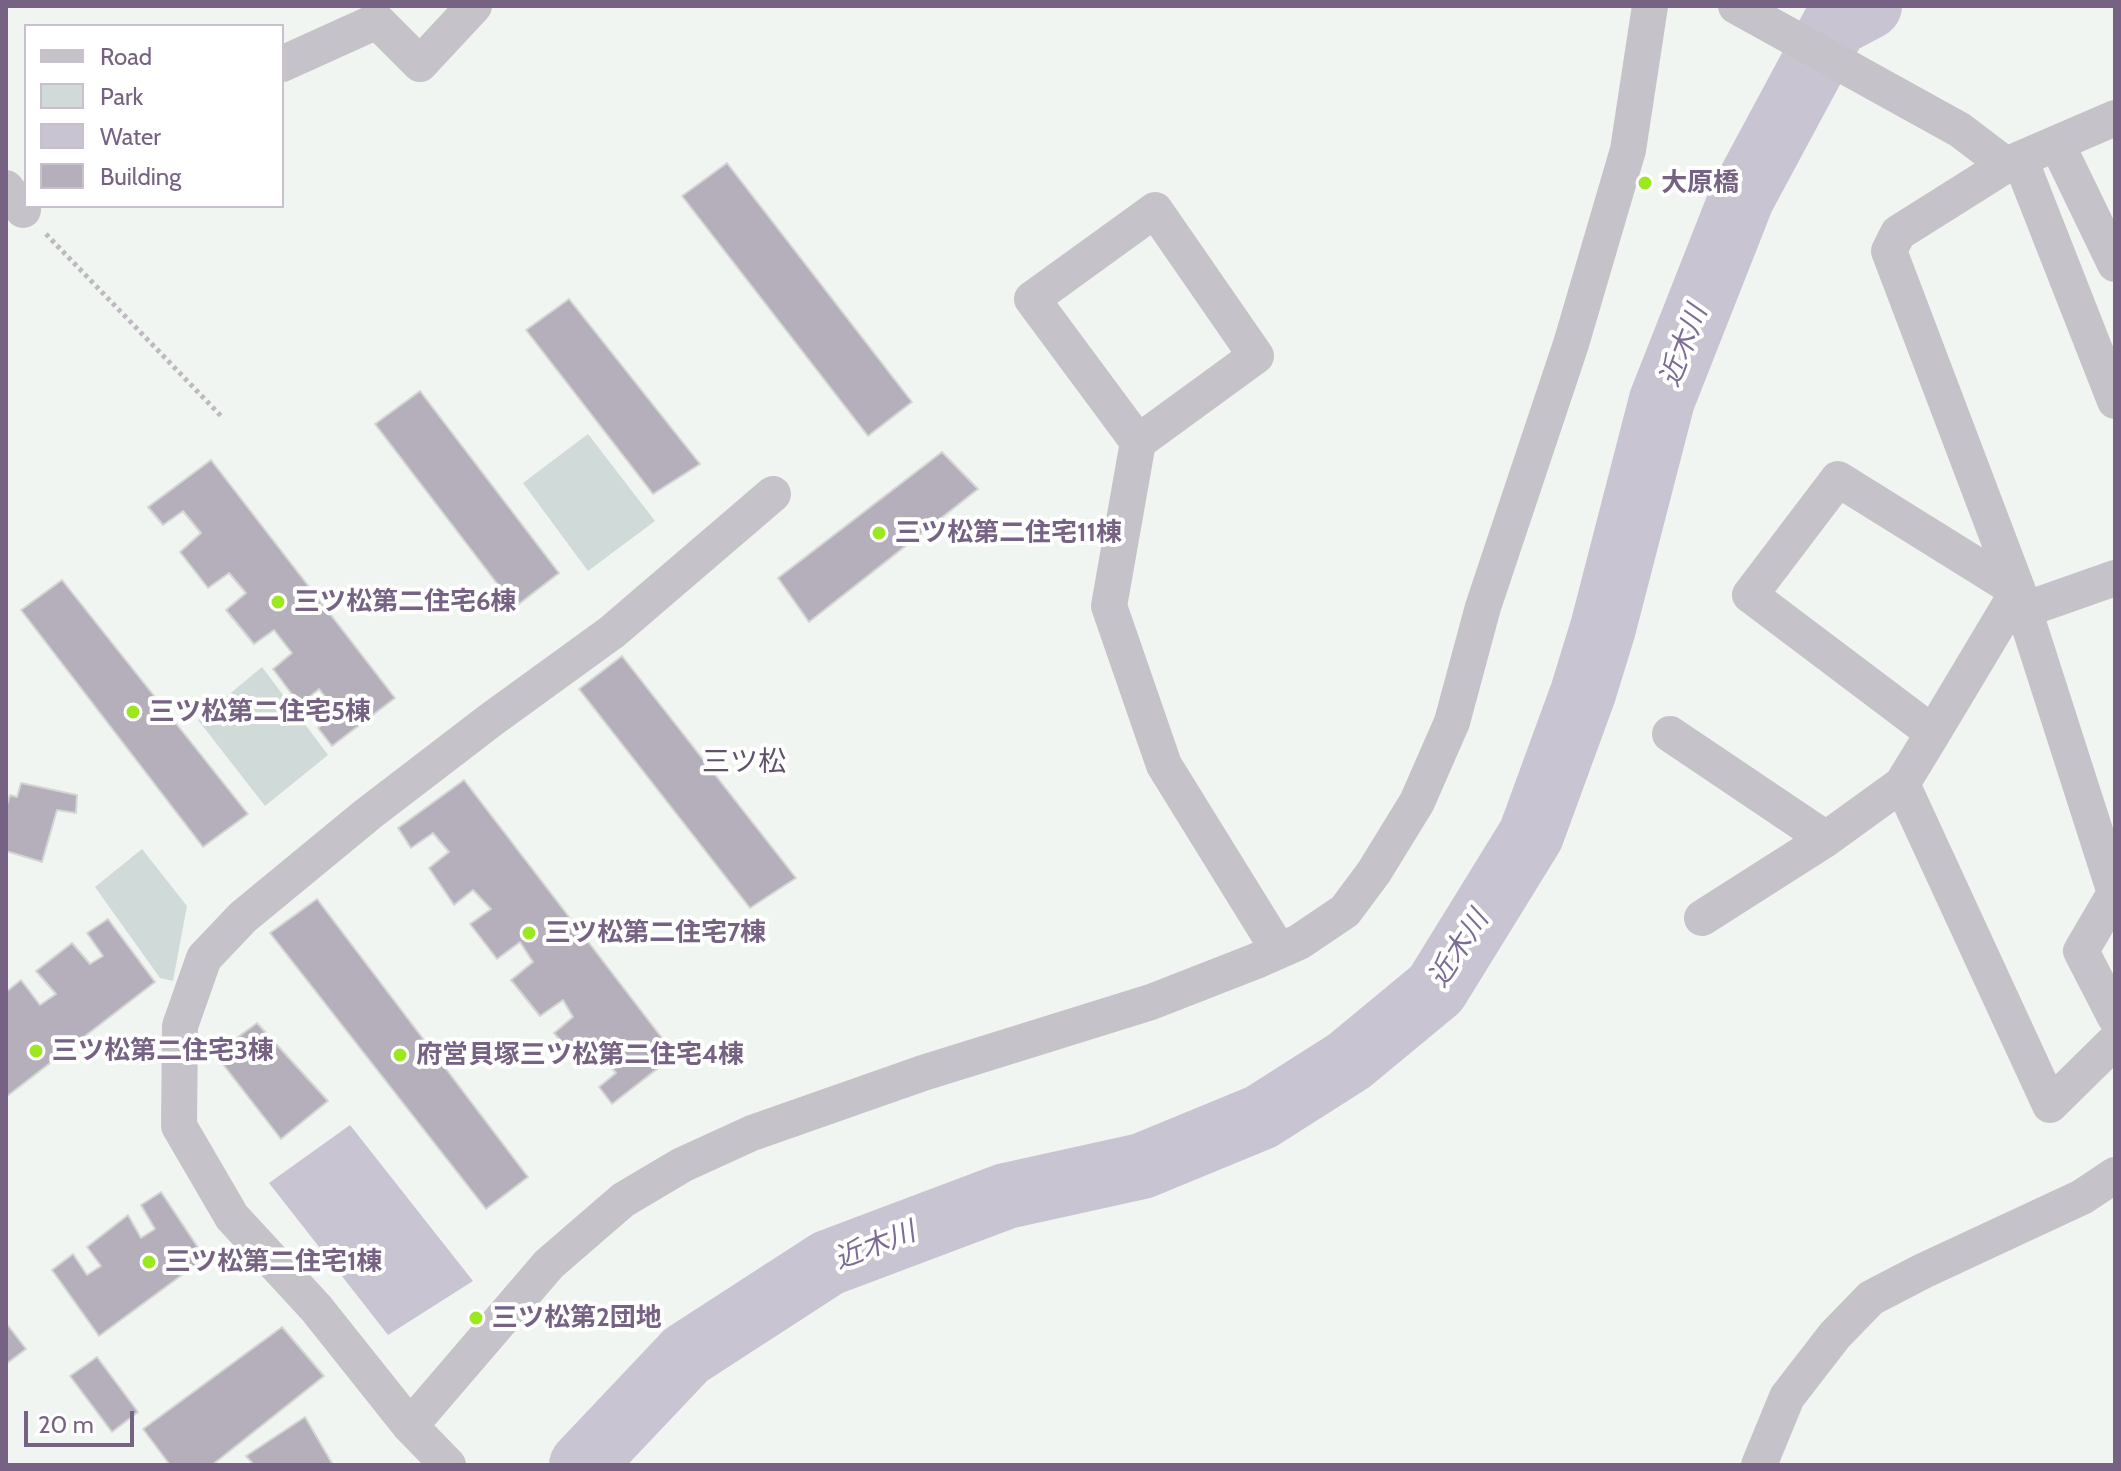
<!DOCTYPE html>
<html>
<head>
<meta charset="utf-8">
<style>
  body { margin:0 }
  #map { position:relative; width:2121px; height:1471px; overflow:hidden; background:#f1f5f1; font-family:Cabin,sans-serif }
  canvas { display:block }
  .frame { position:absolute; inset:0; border:8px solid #766383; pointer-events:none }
  .legend { position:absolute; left:24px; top:24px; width:260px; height:184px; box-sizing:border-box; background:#fff; border:2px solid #c8c1cd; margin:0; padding:10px 14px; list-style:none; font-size:24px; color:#766383 }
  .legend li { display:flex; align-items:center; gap:16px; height:40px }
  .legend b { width:40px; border:2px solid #c8c1cd }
  .scale { position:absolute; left:24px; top:1411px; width:110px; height:36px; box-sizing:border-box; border:4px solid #766383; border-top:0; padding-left:10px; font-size:24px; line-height:28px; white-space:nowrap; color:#766383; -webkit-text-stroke:6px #fff; paint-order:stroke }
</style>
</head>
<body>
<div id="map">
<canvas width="2121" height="1471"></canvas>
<div class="frame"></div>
<ul class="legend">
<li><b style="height:10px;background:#c6c2c9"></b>Road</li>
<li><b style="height:22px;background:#d0dad8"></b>Park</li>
<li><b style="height:22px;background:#c9c4d1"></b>Water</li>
<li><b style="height:22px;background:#b5afbb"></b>Building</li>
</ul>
<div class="scale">20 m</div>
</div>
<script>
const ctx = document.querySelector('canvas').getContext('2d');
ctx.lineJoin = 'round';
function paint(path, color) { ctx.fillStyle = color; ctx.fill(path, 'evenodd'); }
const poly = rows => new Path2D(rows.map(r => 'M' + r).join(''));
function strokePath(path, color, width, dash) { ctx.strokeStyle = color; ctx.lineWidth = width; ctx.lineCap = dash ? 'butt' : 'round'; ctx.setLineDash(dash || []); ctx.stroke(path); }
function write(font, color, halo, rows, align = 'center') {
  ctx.font = font + ' Cabin,"Noto Sans JP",sans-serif'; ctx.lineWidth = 8; ctx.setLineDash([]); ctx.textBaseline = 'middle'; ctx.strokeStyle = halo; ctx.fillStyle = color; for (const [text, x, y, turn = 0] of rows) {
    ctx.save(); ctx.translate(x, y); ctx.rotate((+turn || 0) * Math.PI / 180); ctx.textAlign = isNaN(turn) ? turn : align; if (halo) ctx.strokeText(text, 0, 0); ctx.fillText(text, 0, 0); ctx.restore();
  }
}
paint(poly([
  [588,434,655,521,588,571,523,483],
  [262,667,328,755,265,806,198,720],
  [142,849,187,906,173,981,160,978,95,887]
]), '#d0dad8');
paint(poly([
  [350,1125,473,1281,388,1335,269,1183]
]), '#c9c4d1');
strokePath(poly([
  [582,1465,686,1355,828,1263,1006,1196,1142,1166,1261,1117,1349,1061,1436,989,1531,835,1583,693,1603,628,1662,400,1742,197,1835,24,1869,6]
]), '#c9c4d1', 66);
const building = poly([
  [727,163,912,402,868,436,682,196,727,163],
  [569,299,700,464,653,494,526,330,569,299],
  [420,391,559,573,515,607,375,424,420,391],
  [942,452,978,489,809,622,778,578,942,452],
  [211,460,395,698,332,746,318,728,337,712,319,689,300,705,273,669,292,653,274,630,254,644,226,610,246,593,229,573,208,588,180,552,201,533,183,511,163,525,148,507,211,460],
  [62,580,248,814,203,847,21,610,62,580],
  [622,656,796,878,750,908,579,689,622,656],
  [464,780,675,1055,612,1104,599,1087,616,1073,600,1054,583,1067,554,1033,573,1017,563,1000,540,1016,511,980,533,962,520,942,497,959,470,924,491,909,473,890,454,905,429,868,449,852,433,833,411,848,398,828,464,780],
  [21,783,77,795,76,813,57,810,42,862,6,851,6,808,10,795,17,797,21,783],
  [317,899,528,1177,486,1209,270,933,317,899],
  [108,919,155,982,6,1097,6,992,21,980,40,1005,56,994,36,971,72,943,90,964,103,956,87,933,108,919],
  [257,1023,328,1101,281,1139,215,1054,257,1023],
  [161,1192,205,1258,99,1336,52,1270,73,1254,87,1275,101,1266,87,1247,128,1215,141,1238,155,1229,141,1205,161,1192],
  [6,1323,26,1349,6,1364,6,1323],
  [282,1327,324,1376,212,1465,170,1465,143,1429,282,1327],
  [97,1357,138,1412,112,1432,70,1376,97,1357],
  [305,1417,333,1465,254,1465,246,1456,305,1417]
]);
paint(building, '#b5afbb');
strokePath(building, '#d4d6d4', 2);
strokePath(poly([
  [46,234,222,417]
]), '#bdbabf', 5, [4, 4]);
strokePath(poly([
  [1736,6,1960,130,2006,165,2115,118],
  [282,64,377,21,420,64,474,6],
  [2057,144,2115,264],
  [2020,159,2115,401],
  [2006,165,1898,233,1889,251,2018,591,2115,893],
  [6,188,23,210],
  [1138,442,1256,356,1155,210,1032,299,1138,442,1109,606,1164,765,1279,951],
  [2024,610,2115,578],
  [1670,734,1826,839],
  [1902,784,2050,1105,2115,1041],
  [2115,893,2081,951,2115,1017],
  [1702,918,1826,839,1902,784,1933,733,2018,591,1838,479,1750,595,1933,733],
  [410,1426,549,1264,623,1200,682,1165,752,1133,923,1073,1151,1002,1256,961,1299,942,1345,911,1374,872,1417,802,1452,722,1483,607,1571,344,1628,150,1650,6],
  [448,1465,410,1426,316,1308,232,1217,179,1126,180,1026,204,958,243,917,368,814,492,719,612,632,773,494],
  [1759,1465,1787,1397,1835,1335,1871,1298,1923,1271,2082,1197,2115,1175]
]), '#c6c2c9', 36);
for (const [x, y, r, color] of [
  [1645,183,8,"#9be81e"],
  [879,533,8,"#9be81e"],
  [278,602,8,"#9be81e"],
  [133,712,8,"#9be81e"],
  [529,933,8,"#9be81e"],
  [36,1051,8,"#9be81e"],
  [400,1055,8,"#9be81e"],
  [149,1262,8,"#9be81e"],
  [476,1318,8,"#9be81e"]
]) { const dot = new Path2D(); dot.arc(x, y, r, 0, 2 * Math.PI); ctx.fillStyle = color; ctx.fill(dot); strokePath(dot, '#fff', 3); }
write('bold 26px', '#766383', '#fff', [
  ["大原橋",1661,183],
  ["三ツ松第二住宅11棟",895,533],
  ["三ツ松第二住宅6棟",294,602],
  ["三ツ松第二住宅5棟",149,712],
  ["三ツ松第二住宅7棟",545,933],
  ["三ツ松第二住宅3棟",52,1051],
  ["府営貝塚三ツ松第二住宅4棟",416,1055],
  ["三ツ松第二住宅1棟",165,1262],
  ["三ツ松第2団地",492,1318]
], 'left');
write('italic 28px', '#7d6d95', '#fff', [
  ["近木川",1684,346,-69],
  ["近木川",1459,949,-57],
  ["近木川",875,1246,-21]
]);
write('28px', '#5e5168', '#fff', [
  ["三ツ松",744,763]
]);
</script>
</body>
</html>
